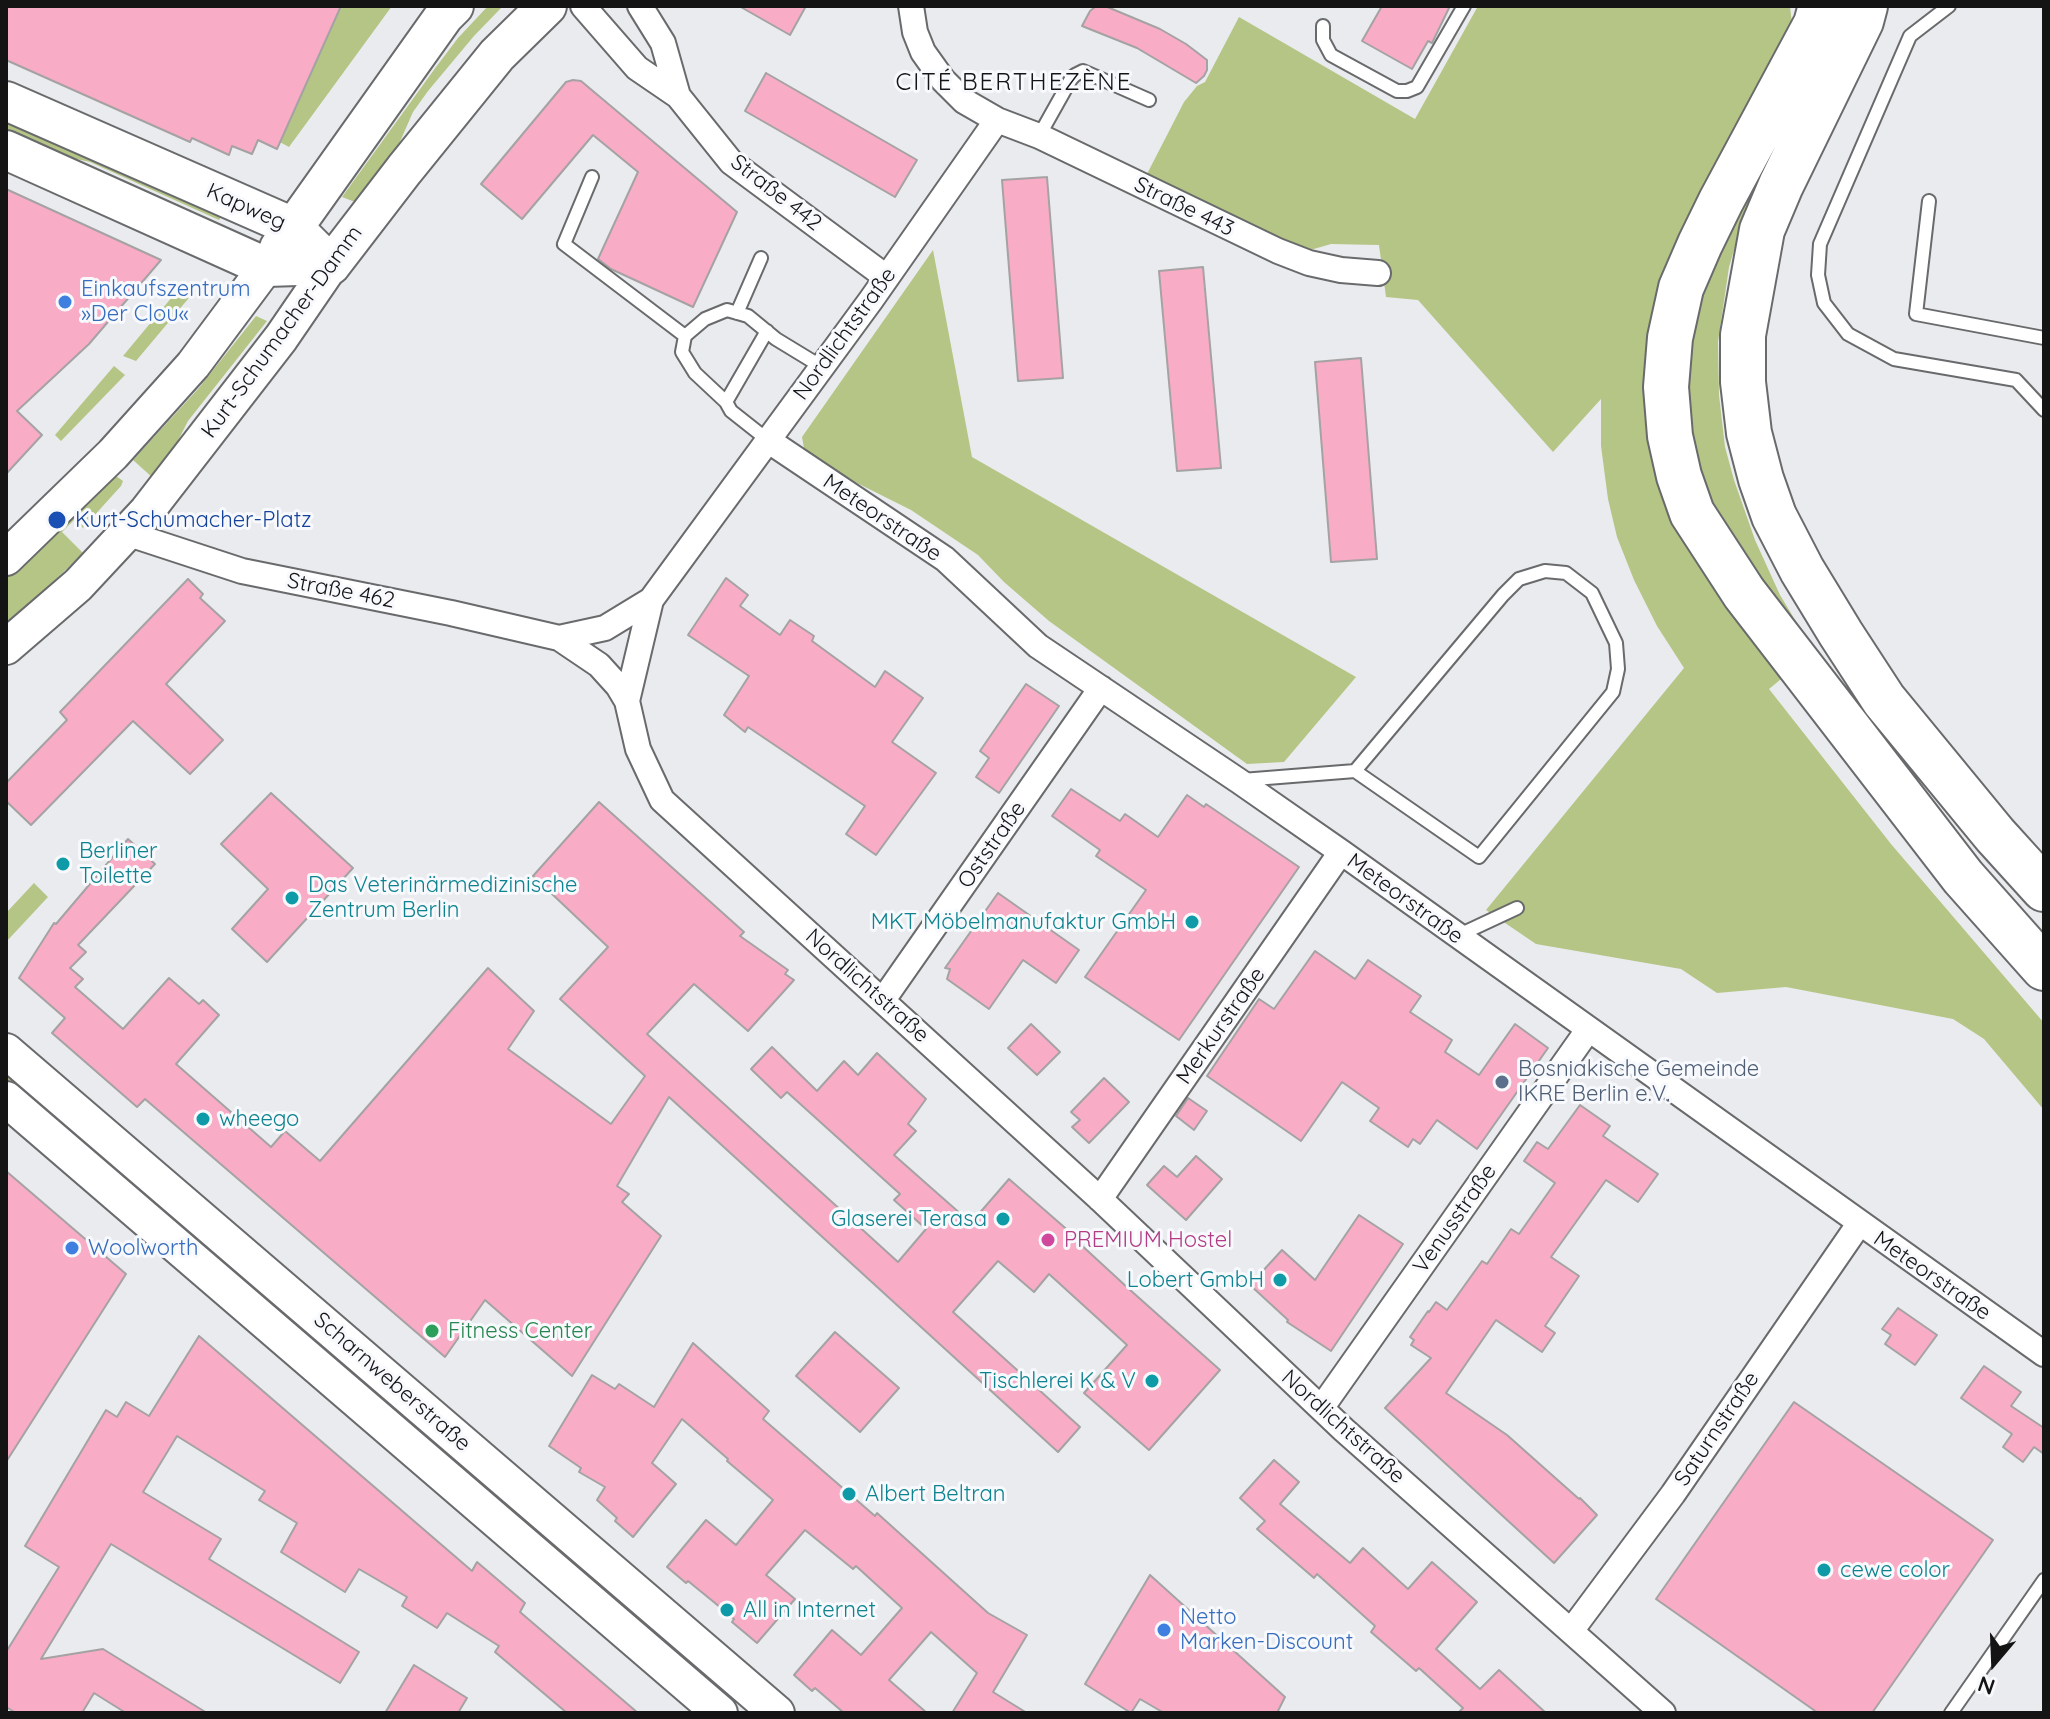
<!DOCTYPE html>
<html>
<head>
<meta charset="utf-8">
<style>
  body { margin:0 }
  #map { position:relative; width:2050px; height:1719px; overflow:hidden; background:#eaebee; font-family:Quicksand,sans-serif }
  canvas { display:block }
  .frame { position:absolute; inset:0; border:8px solid #141415; pointer-events:none }
  .north { position:absolute; left:1954px; top:1623px; width:80px; height:80px; -webkit-text-stroke:6px #f7f9fc; paint-order:stroke; rotate:199deg; font-size:22px; font-weight:700; line-height:32px; text-align:center; color:#141415 }
  .north::after { content:''; display:block; margin:auto; width:28px; height:36px; background:#141415; clip-path:polygon(50% 0,100% 100%,50% 72%,0 100%) }
</style>
</head>
<body>
<div id="map">
<canvas width="2050" height="1719"></canvas>
<div class="frame"></div>
<div class="north">N</div>
</div>
<script>
const ctx = document.querySelector('canvas').getContext('2d');
ctx.lineJoin = 'round';
function paint(path, color) { ctx.fillStyle = color; ctx.fill(path, 'evenodd'); }
const poly = rows => new Path2D(rows.map(r => 'M' + r).join(''));
function strokePath(path, color, width, dash) { ctx.strokeStyle = color; ctx.lineWidth = width; ctx.lineCap = dash ? 'butt' : 'round'; ctx.setLineDash(dash || []); ctx.stroke(path); }
function write(font, color, halo, rows, align = 'center') {
  ctx.font = font + ' Quicksand,sans-serif'; ctx.lineWidth = 6; ctx.setLineDash([]); ctx.textBaseline = 'middle'; ctx.strokeStyle = halo; ctx.fillStyle = color; for (const [text, x, y, turn = 0] of rows) {
    ctx.save(); ctx.translate(x, y); ctx.rotate((+turn || 0) * Math.PI / 180); ctx.textAlign = isNaN(turn) ? turn : align; if (halo) ctx.strokeText(text, 0, 0); ctx.fillText(text, 0, 0); ctx.restore();
  }
}
paint(poly([
  [341,6,392,6,289,147,278,141],
  [488,6,503,6,474,36,428,91,413,112,395,153,360,204,342,197,436,67,458,38],
  [1478,6,1790,6,1793,34,1685,233,1681,534,1702,571,1786,675,1769,689,1891,844,2044,1023,2044,1110,1984,1039,1953,1019,1786,987,1717,993,1681,969,1536,944,1486,910,1684,668,1657,626,1634,580,1617,537,1608,499,1601,446,1601,399,1553,452,1418,300,1386,297,1379,245,1331,244,1307,251,1280,242,1147,174,1184,102,1197,86,1205,82,1239,17,1415,119],
  [6,115,225,210,219,220,90,162,35,150,6,138],
  [1745,191,1751,193,1729,267,1718,342,1719,395,1725,447,1734,480,1755,540,1780,595,1809,643,1718,528,1684,417,1697,290],
  [933,250,972,457,1356,677,1284,762,1247,764,1049,621,1004,582,978,555,911,510,845,477,804,448,802,437],
  [182,285,191,291,188,299,136,361,123,356],
  [256,316,267,321,188,421,167,462,153,478,133,460,198,389],
  [114,366,125,375,61,441,55,435],
  [116,476,123,481,121,486,83,528,74,520,62,532,83,553,6,628,6,576],
  [34,883,48,897,6,942,6,913],
  [6,1068,324,1346,321,1349,313,1344,6,1082],
  [369,1380,730,1690,724,1697,362,1386]
]), '#b5c585');
const building = poly([
  [6,6,341,6,277,149,258,140,252,154,232,146,229,155,192,138,190,142,6,60,6,6],
  [739,6,806,6,790,35,739,6],
  [1105,6,1160,29,1186,44,1207,60,1207,70,1204,76,1196,83,1137,48,1082,26,1090,11,1095,7,1105,6],
  [1382,6,1450,6,1432,43,1428,41,1412,69,1362,41,1382,6],
  [766,73,917,160,895,197,745,111,766,73],
  [573,80,581,81,737,212,693,307,611,269,598,259,638,172,593,135,522,219,481,184,566,82,573,80],
  [1047,177,1063,378,1018,381,1002,180,1047,177],
  [6,189,161,260,89,344,17,411,42,435,6,474,6,189],
  [1203,267,1221,468,1177,471,1159,271,1203,267],
  [1361,358,1377,559,1331,562,1315,362,1361,358],
  [726,578,748,595,740,606,780,635,790,620,814,636,812,641,875,687,885,671,923,698,892,742,936,773,876,855,846,834,865,806,748,727,745,732,724,715,749,676,688,635,726,578],
  [188,579,203,594,200,598,225,621,166,684,223,740,190,774,133,721,31,825,6,801,6,783,67,720,60,712,188,579],
  [1026,684,1059,706,999,793,976,777,989,758,980,751,1026,684],
  [1071,789,1120,821,1125,814,1158,837,1187,795,1204,807,1206,804,1299,867,1179,1040,1085,977,1146,890,1096,856,1100,850,1052,816,1071,789],
  [271,793,353,868,267,962,232,929,268,889,221,844,271,793],
  [599,802,744,932,740,936,788,970,785,974,794,980,748,1031,694,984,647,1034,898,1262,926,1229,894,1200,900,1194,787,1092,781,1098,751,1069,772,1047,817,1091,844,1061,858,1075,877,1053,926,1099,908,1124,916,1131,894,1155,971,1223,1009,1179,1079,1240,1078,1242,1129,1289,1220,1370,1149,1450,1084,1393,1127,1345,1049,1274,1034,1292,998,1261,953,1312,1080,1427,1058,1452,669,1097,617,1186,629,1194,622,1202,661,1236,572,1376,485,1300,445,1357,145,1099,137,1107,52,1033,65,1018,19,978,54,923,56,924,128,839,155,864,78,945,86,952,70,968,83,979,75,987,123,1029,169,978,199,1004,203,1000,219,1015,176,1064,271,1147,285,1131,320,1161,488,968,534,1011,508,1049,611,1124,645,1076,560,999,608,947,533,876,599,802],
  [998,893,1079,950,1056,983,1023,960,989,1009,947,979,950,969,945,968,998,893],
  [1315,951,1355,979,1368,960,1421,996,1410,1012,1452,1040,1445,1052,1479,1075,1515,1024,1548,1048,1477,1149,1437,1120,1420,1144,1413,1139,1408,1147,1370,1121,1379,1108,1342,1082,1301,1141,1207,1076,1259,999,1274,1009,1315,951],
  [1031,1024,1060,1052,1037,1075,1008,1048,1031,1024],
  [1104,1078,1129,1102,1089,1143,1072,1127,1080,1120,1071,1112,1104,1078],
  [1188,1098,1207,1111,1194,1130,1176,1116,1188,1098],
  [1580,1105,1610,1126,1603,1136,1658,1174,1638,1202,1606,1180,1551,1257,1579,1276,1545,1326,1555,1333,1542,1352,1496,1320,1446,1393,1507,1435,1579,1499,1580,1498,1597,1515,1554,1563,1385,1408,1431,1358,1411,1345,1414,1340,1410,1337,1428,1311,1429,1312,1436,1302,1447,1310,1482,1261,1487,1264,1511,1229,1519,1234,1555,1183,1524,1161,1537,1142,1548,1149,1580,1105],
  [1196,1156,1222,1179,1186,1220,1147,1185,1164,1166,1177,1177,1196,1156],
  [6,1171,126,1274,6,1462,6,1171],
  [1359,1215,1403,1244,1331,1351,1287,1322,1288,1320,1250,1285,1282,1250,1315,1280,1359,1215],
  [1898,1308,1937,1335,1915,1365,1885,1344,1891,1335,1882,1329,1898,1308],
  [835,1332,899,1388,860,1432,796,1376,835,1332],
  [199,1336,472,1571,477,1562,525,1603,520,1612,638,1713,567,1713,495,1652,499,1646,447,1613,437,1628,402,1606,407,1597,359,1569,345,1592,281,1552,297,1523,259,1500,265,1491,177,1436,143,1492,221,1539,209,1559,359,1652,340,1683,111,1544,41,1659,103,1649,207,1713,126,1713,94,1693,82,1713,16,1713,6,1707,6,1652,59,1567,25,1546,106,1410,117,1417,126,1402,149,1416,199,1336],
  [693,1343,769,1411,763,1419,875,1516,877,1513,988,1613,1027,1635,993,1692,1027,1713,952,1713,977,1673,931,1632,889,1680,927,1713,844,1713,815,1688,812,1691,794,1675,832,1630,861,1655,902,1608,856,1566,853,1569,805,1530,766,1575,795,1599,757,1643,732,1622,734,1619,715,1603,688,1581,686,1583,667,1567,706,1520,736,1545,773,1500,727,1461,728,1459,682,1419,652,1463,676,1484,633,1537,615,1521,617,1518,597,1500,605,1487,579,1472,581,1468,549,1446,592,1375,615,1389,619,1384,654,1407,693,1343],
  [1984,1366,2021,1392,2011,1406,2044,1428,2044,1454,2034,1447,2023,1462,2003,1447,2012,1434,1961,1398,1984,1366],
  [1794,1402,1993,1540,1872,1713,1818,1713,1656,1599,1794,1402],
  [1274,1460,1299,1482,1280,1504,1350,1563,1363,1548,1408,1589,1432,1562,1477,1602,1436,1649,1480,1689,1499,1670,1546,1713,1458,1713,1463,1708,1419,1668,1416,1671,1371,1632,1375,1626,1317,1574,1314,1578,1257,1529,1265,1521,1240,1498,1274,1460],
  [1150,1575,1285,1697,1277,1713,1164,1713,1140,1699,1131,1713,1085,1684,1150,1575],
  [414,1665,467,1698,458,1713,385,1713,414,1665]
]);
paint(building, '#f9acc6');
strokePath(building, '#a5a2a3', 2);
const lane = poly([
  [1949,6,1910,36,1820,244,1818,275,1824,303,1848,334,1894,359,2016,380,2044,410],
  [1323,26,1323,40,1331,55,1397,91,1407,91,1417,87,1464,6],
  [1039,136,1071,79,1075,75,1083,71,1149,100],
  [592,177,564,244,685,336,705,319,727,310,748,316,776,339,822,367],
  [1929,201,1916,314,2044,338],
  [737,313,761,258],
  [767,331,726,402,731,411,769,441],
  [685,336,682,352,695,373,726,402],
  [1242,780,1355,771,1479,857,1613,692,1618,669,1616,643,1592,593,1566,573,1545,571,1519,579,1503,595,1355,771],
  [1457,936,1517,908],
  [1951,1713,2044,1580]
]);
const street = poly([
  [583,6,637,68,678,96,731,162,886,277],
  [640,6,663,43,678,96],
  [911,6,915,32,923,52,943,80,964,101,997,120,1039,136,1278,251,1309,263,1341,270,1378,273],
  [997,120,871,300,651,600,627,701,638,749,662,800,1100,1199,1344,1430,1663,1713],
  [769,441,945,559,1038,646,1239,781,1341,852,2044,1354],
  [126,533,242,571,451,613,559,638,605,628,651,600],
  [559,638,599,665,618,686,627,701],
  [883,1000,1101,688],
  [1100,1199,1341,852],
  [1322,1407,1588,1030],
  [1571,1631,1673,1494,1859,1224]
]);
const secondary = poly([
  [6,558,113,454,193,365,266,267],
  [6,647,78,585,147,511,281,338,331,265],
  [6,1051,777,1713],
  [6,1099,720,1713]
]);
const primary = poly([
  [6,101,293,227,331,265],
  [6,150,266,267,331,265],
  [279,248,444,16,454,6],
  [331,265,404,170,497,55,547,6]
]);
const highway = poly([
  [1821,6,1816,24,1721,201,1700,244,1681,288,1670,338,1666,387,1670,436,1679,476,1692,513,1744,593,1963,877,2044,968],
  [1865,6,1861,21,1781,185,1762,230,1743,335,1743,382,1749,433,1761,479,1774,516,1802,570,1841,634,1884,700,1995,835,2044,889]
]);
strokePath(lane, '#686a6c', 16);
strokePath(street, '#686a6c', 28);
strokePath(secondary, '#686a6c', 38);
strokePath(primary, '#686a6c', 42);
strokePath(highway, '#686a6c', 48);
strokePath(lane, '#fff', 12);
strokePath(street, '#fff', 24);
strokePath(secondary, '#fff', 34);
strokePath(primary, '#fff', 38);
strokePath(highway, '#fff', 44);
for (const [x, y, r, color] of [
  [65,302,8,"#3f7fe0"],
  [57,520,10,"#1a4fb4"],
  [63,864,8,"#0f9aa8"],
  [292,898,8,"#0f9aa8"],
  [1192,922,8,"#0f9aa8"],
  [1502,1082,8,"#5c6f8a"],
  [203,1119,8,"#0f9aa8"],
  [1003,1219,8,"#0f9aa8"],
  [1048,1240,8,"#d1479c"],
  [72,1248,8,"#3f7fe0"],
  [1280,1280,8,"#0f9aa8"],
  [432,1331,8,"#2e9e5b"],
  [1152,1381,8,"#0f9aa8"],
  [849,1494,8,"#0f9aa8"],
  [1824,1570,8,"#0f9aa8"],
  [727,1610,8,"#0f9aa8"],
  [1164,1630,8,"#3f7fe0"]
]) { const dot = new Path2D(); dot.arc(x, y, r, 0, 2 * Math.PI); ctx.fillStyle = color; ctx.fill(dot); strokePath(dot, '#f7f9fc', 3); }
write('22px', '#141415', '#f7f9fc', [
  ["Straße 442",776,193,38],
  ["Kapweg",246,207,24],
  ["Straße 443",1184,207,26],
  ["Kurt-Schumacher-Damm",282,332,-54],
  ["Nordlichtstraße",845,334,-54],
  ["Meteorstraße",882,518,34],
  ["Straße 462",341,591,11],
  ["Oststraße",992,845,-55],
  ["Meteorstraße",1405,899,36],
  ["Nordlichtstraße",867,986,42],
  ["Merkurstraße",1221,1026,-55],
  ["Venusstraße",1455,1219,-55],
  ["Meteorstraße",1932,1276,35],
  ["Scharnweberstraße",392,1382,41],
  ["Nordlichtstraße",1343,1427,42],
  ["Saturnstraße",1717,1429,-56]
]);
write('22px', '#366cbe', '#f7f9fc', [
  ["Einkaufszentrum",81,289],
  ["»Der Clou«",81,314],
  ["Woolworth",88,1248],
  ["Netto",1180,1617],
  ["Marken-Discount",1180,1642]
], 'left');
write('22px', '#164399', '#f7f9fc', [
  ["Kurt-Schumacher-Platz",75,520]
], 'left');
write('22px', '#0d838f', '#f7f9fc', [
  ["Berliner",79,851],
  ["Toilette",79,876],
  ["Das Veterinärmedizinische",308,885],
  ["Zentrum Berlin",308,910],
  ["MKT Möbelmanufaktur GmbH",1176,922,"right"],
  ["wheego",219,1119],
  ["Glaserei Terasa",987,1219,"right"],
  ["Lobert GmbH",1264,1280,"right"],
  ["Tischlerei K & V",1136,1381,"right"],
  ["Albert Beltran",865,1494],
  ["cewe color",1840,1570],
  ["All in Internet",743,1610]
], 'left');
write('22px', '#4e5e75', '#f7f9fc', [
  ["Bosniakische Gemeinde",1518,1069],
  ["IKRE Berlin e.V.",1518,1094]
], 'left');
write('22px', '#b23c85', '#f7f9fc', [
  ["PREMIUM Hostel",1064,1240]
], 'left');
write('22px', '#27864d', '#f7f9fc', [
  ["Fitness Center",448,1331]
], 'left');
ctx.letterSpacing = '2px';
write('24px', '#141415', '#f7f9fc', [
  ["CITÉ BERTHEZÈNE",1014,83]
]);
ctx.letterSpacing = '0px';
</script>
</body>
</html>
